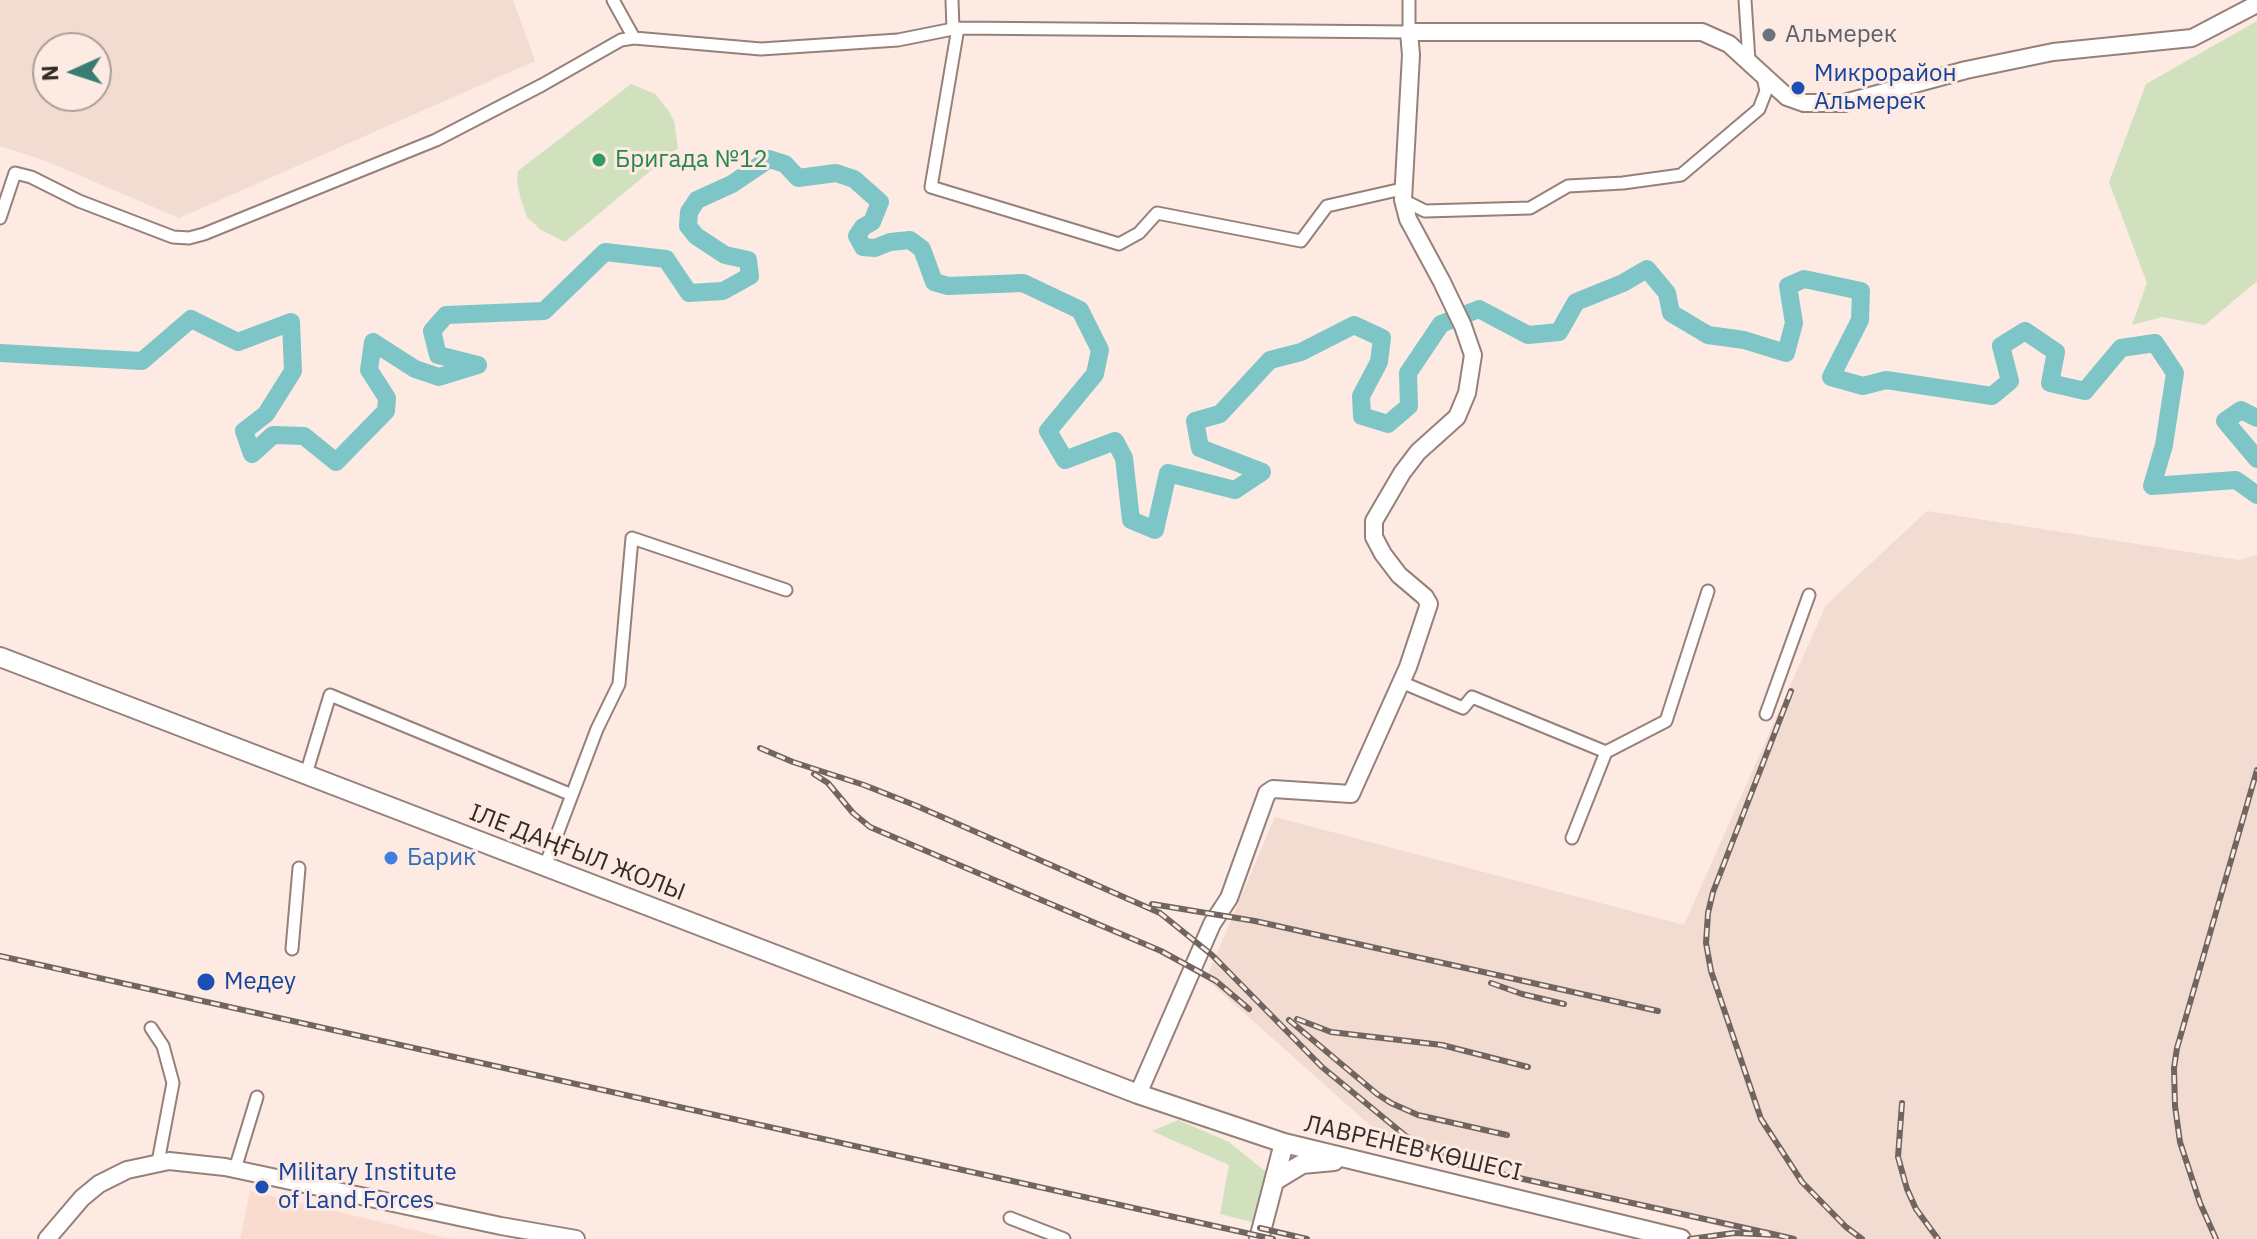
<!DOCTYPE html>
<html>
<head>
<meta charset="utf-8">
<style>
  body { margin:0 }
  #map { position:relative; width:2257px; height:1239px; overflow:hidden; background:#fceae3; font-family:"IBM Plex Sans",sans-serif }
  canvas { display:block }
  .north { position:absolute; left:32px; top:32px; width:80px; height:80px; box-sizing:border-box; background:#fceae3; border:2px solid #ac9e98; border-radius:50%; rotate:267deg; font-size:22px; font-weight:700; line-height:32px; text-align:center; color:#342b28 }
  .north::after { content:''; display:block; margin:auto; width:28px; height:36px; background:#387d73; clip-path:polygon(50% 0,100% 100%,50% 72%,0 100%) }
</style>
</head>
<body>
<div id="map">
<canvas width="2257" height="1239"></canvas>
<div class="north">N</div>
</div>
<script>
const ctx = document.querySelector('canvas').getContext('2d');
ctx.lineJoin = 'round';
function paint(path, color) { ctx.fillStyle = color; ctx.fill(path, 'evenodd'); }
const poly = rows => new Path2D(rows.map(r => 'M' + r).join(''));
function strokePath(path, color, width, dash) { ctx.strokeStyle = color; ctx.lineWidth = width; ctx.lineCap = dash ? 'butt' : 'round'; ctx.setLineDash(dash || []); ctx.stroke(path); }
function write(font, color, halo, rows, align = 'center') {
  ctx.font = font + ' "IBM Plex Sans",sans-serif'; ctx.lineWidth = 6; ctx.setLineDash([]); ctx.textBaseline = 'middle'; ctx.strokeStyle = halo; ctx.fillStyle = color; for (const [text, x, y, turn = 0] of rows) {
    ctx.save(); ctx.translate(x, y); ctx.rotate((+turn || 0) * Math.PI / 180); ctx.textAlign = isNaN(turn) ? turn : align; if (halo) ctx.strokeText(text, 0, 0); ctx.fillText(text, 0, 0); ctx.restore();
  }
}
paint(poly([
  [250,1191,452,1239,240,1239]
]), '#fadbd0');
paint(poly([
  [0,0,513,0,535,61,179,218,46,161,0,146],
  [96,48,96,96,48,96,48,48],
  [1927,511,2239,560,2257,555,2257,1239,1770,1239,1391,1144,1206,979,1275,817,1684,925,1826,605]
]), '#f2dbd0');
paint(poly([
  [2257,21,2257,281,2205,325,2162,317,2132,325,2147,283,2109,182,2146,84],
  [631,84,655,94,668,110,674,121,678,148,565,242,541,230,527,217,521,200,517,182,518,171],
  [1178,1120,1229,1142,1266,1172,1268,1181,1260,1224,1220,1214,1229,1165,1152,1131]
]), '#d1e1be');
strokePath(poly([
  [0,353,142,361,191,319,238,342,291,322,293,371,266,414,244,431,252,454,273,435,304,436,336,462,386,411,387,398,369,370,373,342,415,369,439,377,478,365,438,355,432,331,446,315,544,311,605,252,666,259,689,293,723,291,750,276,748,260,725,255,696,236,688,226,689,212,697,200,732,184,769,159,785,164,798,178,836,173,854,179,880,202,872,222,863,227,857,236,863,247,875,248,890,242,910,240,922,249,934,282,948,286,1023,283,1080,310,1100,350,1095,374,1048,431,1065,460,1115,441,1124,458,1131,520,1155,530,1168,473,1235,490,1262,472,1200,448,1195,421,1220,414,1270,360,1301,352,1354,325,1382,338,1379,362,1361,396,1362,416,1388,424,1409,406,1408,373,1441,324,1479,309,1528,335,1559,332,1576,302,1623,283,1647,269,1667,293,1671,313,1708,335,1744,340,1786,353,1794,323,1788,286,1804,279,1861,291,1860,320,1831,377,1863,386,1886,380,1992,396,2010,381,2001,346,2025,331,2056,352,2050,383,2085,391,2121,348,2155,343,2175,373,2164,445,2152,486,2236,480,2257,495],
  [2257,418,2241,410,2225,421,2257,459]
]), '#7ec5c7', 18);
const street = poly([
  [613,0,634,38],
  [952,0,953,29],
  [1745,0,1749,61],
  [958,28,931,187,1119,244,1139,233,1157,213,1301,241,1327,206,1402,189],
  [1403,200,1425,211,1530,208,1568,186,1623,183,1681,175,1759,109,1766,91,1763,77],
  [0,218,15,173,31,177,79,201,173,237,189,238,204,234,436,140,542,85,621,40,634,38,761,49,898,40,958,28,1409,32,1409,0],
  [1401,682,1463,708,1472,697,1606,752],
  [1766,714,1809,595],
  [306,774,330,695,572,795],
  [1572,838,1606,752,1666,721,1708,591],
  [545,866,597,729,619,684,632,538,786,590],
  [292,949,299,868],
  [151,1028,163,1046,173,1083,158,1162],
  [235,1169,257,1097],
  [1010,1218,1064,1239]
]);
const secondary = poly([
  [1138,1094,1212,924,1229,898,1267,793,1273,789,1351,794,1408,667,1429,604,1425,597,1399,575,1383,554,1374,537,1374,521,1402,473,1418,452,1457,417,1467,393,1473,355,1463,326,1442,282,1408,219,1403,200,1411,55,1409,32,1702,32,1729,44,1787,97,1804,103,1844,103,1966,70,2053,52,2192,38,2257,4],
  [47,1239,82,1198,99,1184,127,1170,169,1161,225,1167,501,1226,576,1239]
]);
const primary = poly([
  [0,657,1138,1094,1284,1143,1681,1239],
  [1274,1181,1302,1164,1334,1161],
  [1259,1239,1284,1143]
]);
strokePath(street, '#96817a', 15);
strokePath(secondary, '#96817a', 20);
strokePath(primary, '#96817a', 22);
strokePath(street, '#fff', 11);
strokePath(secondary, '#fff', 16);
strokePath(primary, '#fff', 18);
const rail = poly([
  [1791,691,1713,892,1708,913,1706,943,1711,971,1761,1119,1802,1182,1846,1227,1862,1239],
  [760,748,793,762,864,785,917,806,1160,913,1212,955,1322,1067,1407,1137,1460,1165,1777,1235],
  [814,774,828,783,853,813,870,827,1161,951,1216,981,1249,1009],
  [1152,904,1255,921,1658,1011],
  [0,956,1273,1239],
  [1491,983,1522,994,1564,1004],
  [1297,1019,1331,1032,1442,1045,1528,1067],
  [1289,1020,1377,1094,1391,1103,1418,1115,1507,1135],
  [1902,1103,1898,1157,1907,1189,1916,1209,1938,1239],
  [1260,1228,1307,1239],
  [1690,1239,1734,1233,1777,1235,1794,1239],
  [2216,1239,2200,1203,2180,1142,2175,1106,2174,1068,2177,1048,2257,770]
]);
strokePath(rail, '#706560', 6);
strokePath(rail, '#fceae3', 3, [9]);
for (const [x, y, r, color] of [
  [1769,35,8,"#6b7280"],
  [1798,88,8,"#1a4fb4"],
  [599,160,8,"#2e9e5b"],
  [391,858,8,"#3f7fe0"],
  [206,982,10,"#1a4fb4"],
  [262,1187,8,"#1a4fb4"]
]) { const dot = new Path2D(); dot.arc(x, y, r, 0, 2 * Math.PI); ctx.fillStyle = color; ctx.fill(dot); strokePath(dot, '#fceae3', 3); }
write('24px', '#5b616d', '#fceae3', [
  ["Альмерек",1785,35]
], 'left');
write('24px', '#164399', '#fceae3', [
  ["Микрорайон",1814,74],
  ["Альмерек",1814,102],
  ["Медеу",224,982],
  ["Military Institute",278,1173],
  ["of Land Forces",278,1201]
], 'left');
write('24px', '#27864d', '#fceae3', [
  ["Бригада №12",615,160]
], 'left');
write('24px', '#342b28', '#fceae3', [
  ["ІЛЕ ДАҢҒЫЛ ЖОЛЫ",577,853,21],
  ["ЛАВРЕНЕВ КӨШЕСІ",1413,1149,13]
]);
write('24px', '#366cbe', '#fceae3', [
  ["Барик",407,858]
], 'left');
</script>
</body>
</html>
